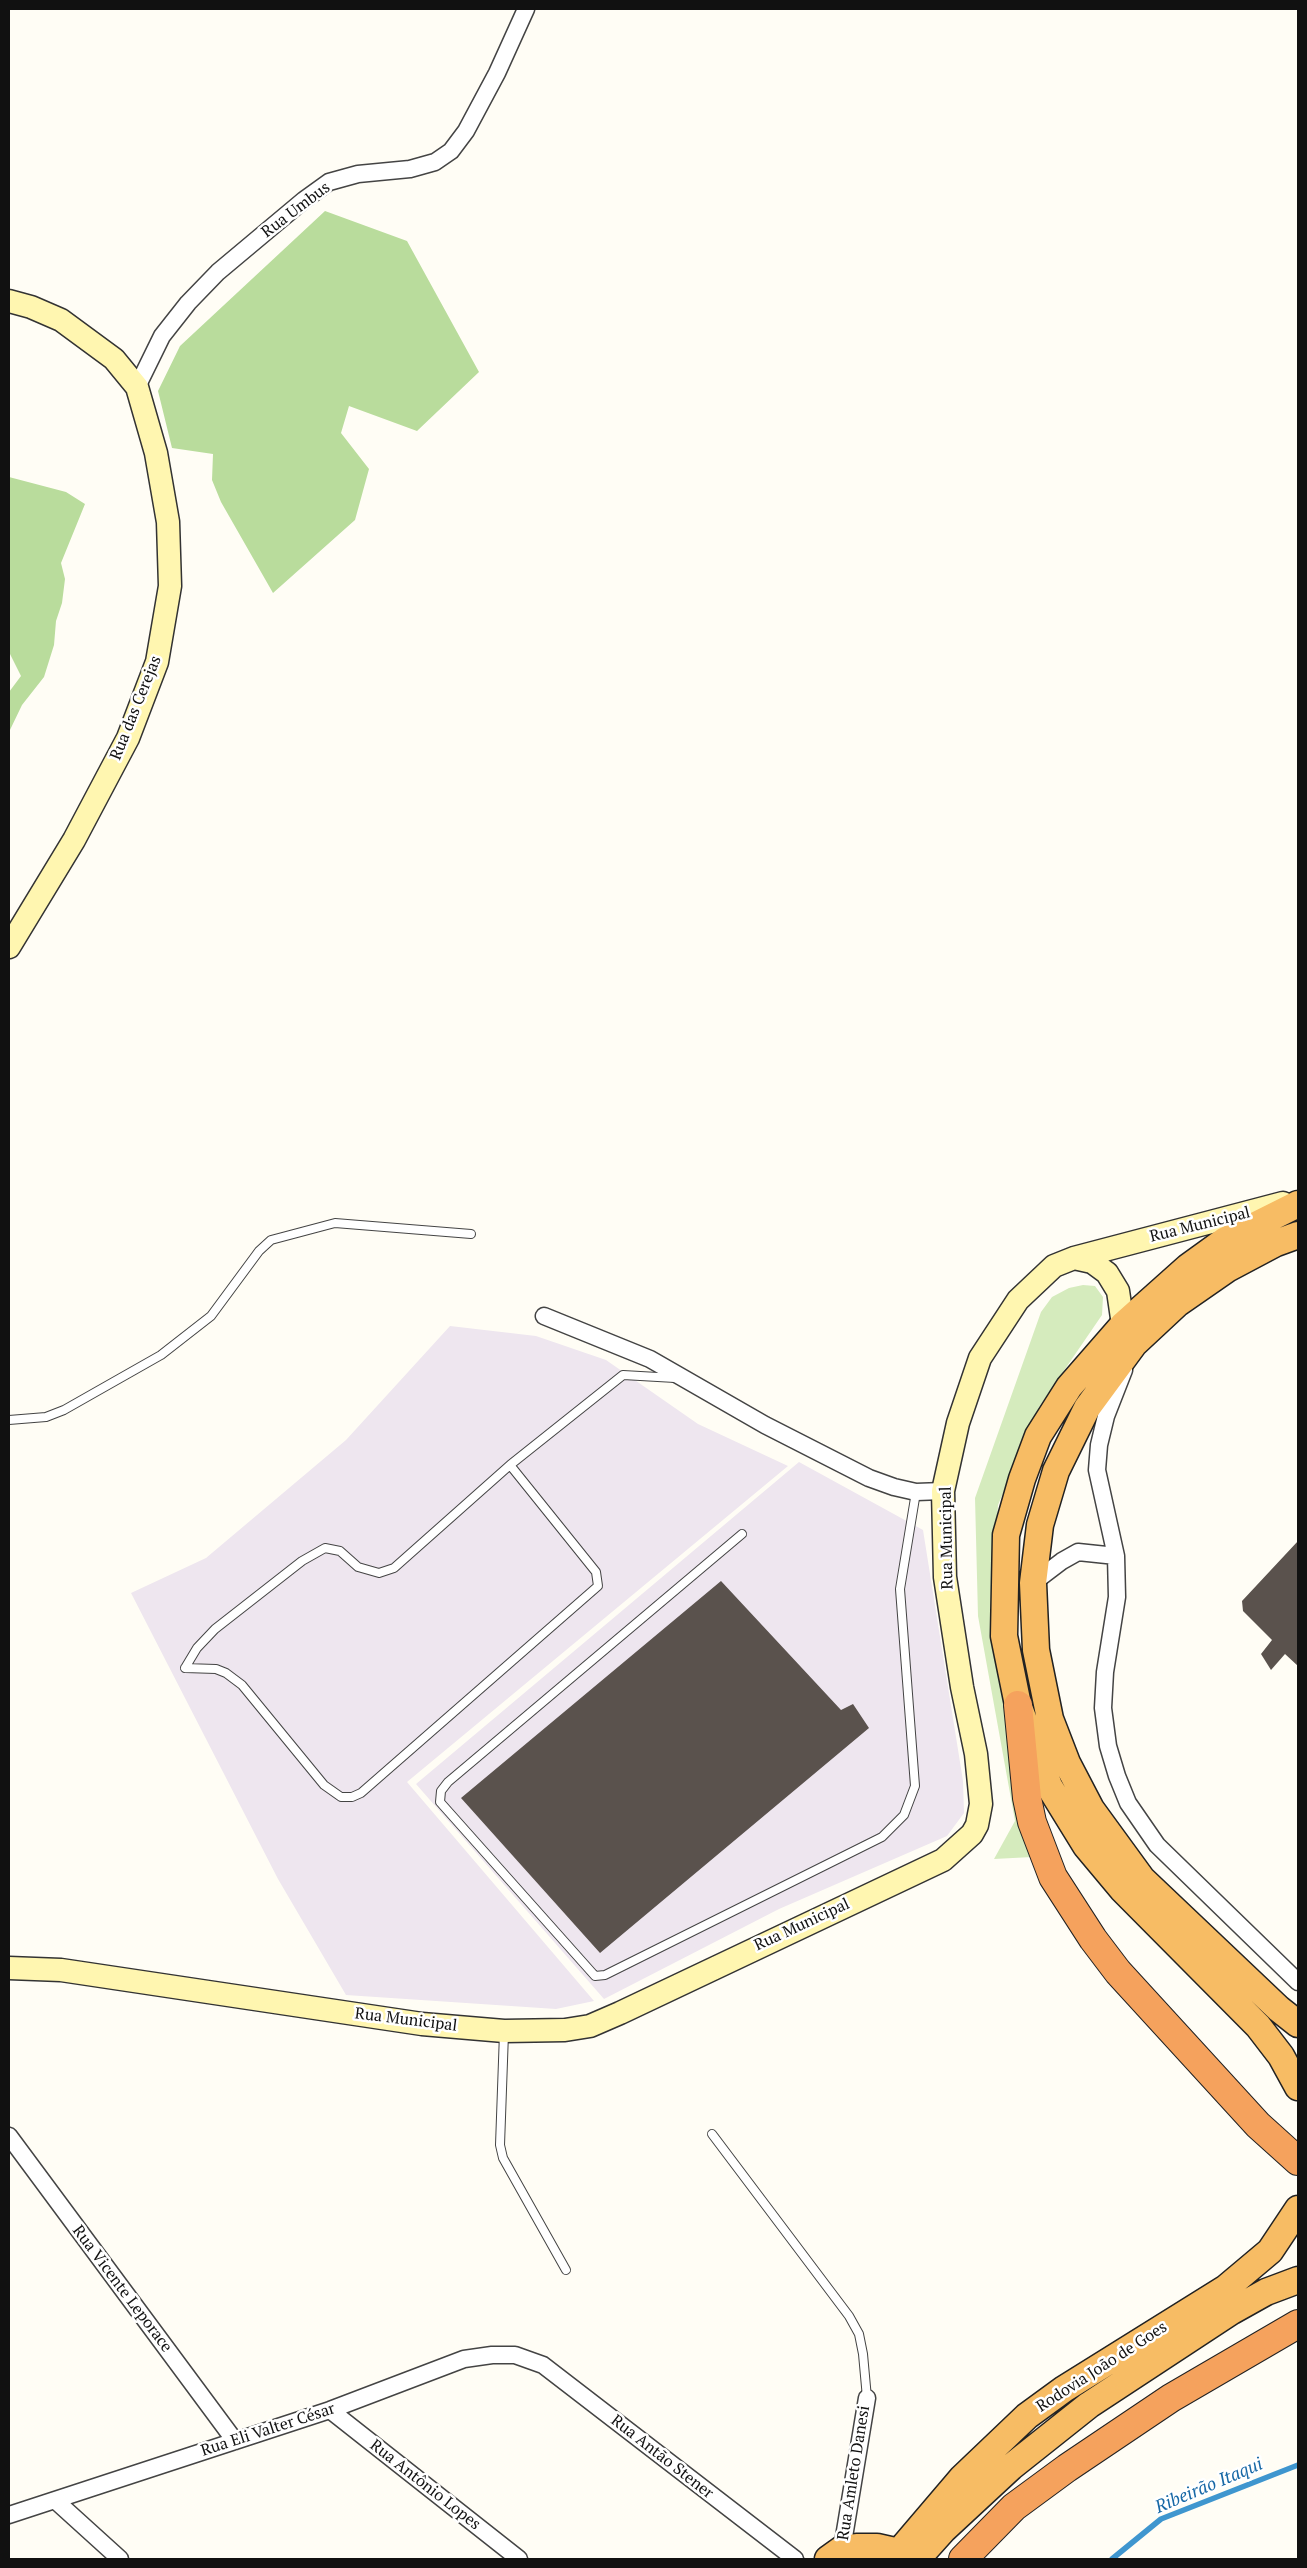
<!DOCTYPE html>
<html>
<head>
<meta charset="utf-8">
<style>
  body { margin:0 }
  #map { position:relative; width:1307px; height:2568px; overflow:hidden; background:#fffdf5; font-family:"PT Serif",serif }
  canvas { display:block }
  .frame { position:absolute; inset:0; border:10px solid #111; pointer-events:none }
</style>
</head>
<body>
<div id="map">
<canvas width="1307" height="2568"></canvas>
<div class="frame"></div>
</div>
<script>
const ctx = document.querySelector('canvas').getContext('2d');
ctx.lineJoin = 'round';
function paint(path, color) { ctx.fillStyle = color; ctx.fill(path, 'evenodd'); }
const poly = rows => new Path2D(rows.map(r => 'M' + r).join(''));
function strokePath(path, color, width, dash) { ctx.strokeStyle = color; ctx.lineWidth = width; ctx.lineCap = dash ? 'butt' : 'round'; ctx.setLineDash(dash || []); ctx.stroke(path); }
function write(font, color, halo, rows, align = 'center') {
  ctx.font = font + ' "PT Serif",serif'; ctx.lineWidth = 5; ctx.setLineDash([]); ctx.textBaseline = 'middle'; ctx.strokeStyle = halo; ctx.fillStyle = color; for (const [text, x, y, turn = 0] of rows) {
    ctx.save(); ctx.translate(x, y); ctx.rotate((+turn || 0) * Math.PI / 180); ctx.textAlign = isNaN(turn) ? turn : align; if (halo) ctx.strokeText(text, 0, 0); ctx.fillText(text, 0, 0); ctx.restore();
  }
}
paint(poly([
  [450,1326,536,1336,606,1360,698,1424,788,1466,407,1782,594,2001,556,2009,346,1995,278,1879,131,1593,206,1558,346,1440],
  [799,1462,923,1530,963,1781,964,1813,947,1836,779,1909,604,1999,416,1784]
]), '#eee6ef');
paint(poly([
  [1083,1285,1095,1286,1103,1297,1102,1315,1039,1407,998,1505,991,1612,1008,1734,1032,1857,994,1859,1015,1821,978,1616,975,1498,1041,1312,1052,1297,1069,1288]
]), '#d5ebbd');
paint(poly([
  [325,211,407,241,479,372,417,431,349,406,341,433,369,469,355,520,273,593,221,502,212,480,213,454,172,448,158,391,180,346],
  [9,477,66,492,85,504,61,563,65,579,62,603,56,621,54,645,44,677,22,705,9,732,9,692,21,676,9,652]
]), '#b9dc9c');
strokePath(poly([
  [1112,2559,1161,2519,1298,2465]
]), '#3f96cf', 5.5);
paint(poly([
  [1298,1541,1298,1666,1285,1654,1271,1670,1261,1654,1272,1640,1243,1611,1242,1601],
  [721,1581,841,1710,853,1704,869,1728,600,1953,461,1798]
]), '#5a524d');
const service = poly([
  [9,1420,46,1417,64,1410,161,1355,211,1316,259,1251,271,1240,335,1223,471,1234],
  [742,1534,448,1782,441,1791,440,1802,595,1976,605,1975,882,1837,904,1815,915,1786,900,1589,916,1492],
  [185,1668,216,1669,226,1673,242,1685,324,1785,341,1797,352,1797,361,1793,598,1586,596,1572,510,1465,623,1375,675,1378],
  [185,1668,197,1648,215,1629,302,1561,325,1548,340,1551,358,1567,379,1573,394,1568,510,1465],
  [504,2033,500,2145,503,2158,566,2270],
  [712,2134,849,2316,859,2334,863,2354,867,2398]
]);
const minor = poly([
  [137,387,162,336,188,303,218,272,304,200,329,182,358,174,410,169,435,162,451,151,466,131,497,73,526,9],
  [544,1316,650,1359,765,1425,869,1478,894,1487,916,1492,943,1491],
  [1124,1370,1106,1416,1099,1445,1097,1470,1116,1556,1117,1597,1105,1672,1103,1708,1108,1746,1117,1776,1128,1803,1157,1845,1298,1982],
  [1033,1583,1062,1561,1078,1552,1116,1556],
  [9,2136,235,2441],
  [330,2410,519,2559],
  [56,2501,120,2559],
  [9,2515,330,2410,464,2359,492,2355,515,2355,543,2365,795,2559],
  [842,2549,867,2398]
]);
const secondary = poly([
  [9,301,31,307,61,320,114,359,137,387,156,453,168,522,170,586,157,662,128,738,74,840,9,947],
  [1074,1258,1092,1262,1107,1273,1118,1291,1123,1325],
  [9,1968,61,1970,422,2024,504,2031,565,2030,590,2026,620,2013,943,1860,972,1834,977,1825,981,1804,976,1754,962,1687,945,1577,943,1491,958,1423,980,1358,1018,1300,1054,1266,1074,1258,1283,1203]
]);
const trunk = poly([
  [1298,1204,1224,1241,1188,1267,1123,1325,1069,1387,1038,1436,1022,1479,1006,1535,1004,1636,1018,1705,1033,1744,1049,1786,1086,1846,1122,1889,1258,2026,1281,2056,1298,2087],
  [1298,1235,1276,1243,1227,1269,1178,1303,1134,1344,1087,1408,1056,1471,1040,1525,1033,1583,1036,1650,1050,1719,1067,1763,1091,1809,1142,1879,1279,2009,1298,2024],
  [828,2559,842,2549,858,2547,877,2547,899,2552],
  [893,2559,962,2478,1027,2416,1064,2389,1226,2288,1270,2251,1298,2209],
  [917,2559,943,2530,1011,2467,1089,2405,1232,2311,1266,2292,1298,2280]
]);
const motorway = poly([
  [1018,1705,1027,1798,1032,1822,1053,1877,1093,1939,1118,1972,1258,2125,1298,2161],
  [963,2559,1014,2507,1067,2468,1171,2398,1298,2324]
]);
strokePath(service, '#444', 10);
strokePath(minor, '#444', 19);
strokePath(secondary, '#333', 25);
strokePath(trunk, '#222', 29);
strokePath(motorway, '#222', 30);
strokePath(service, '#fff', 8);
strokePath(minor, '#fff', 16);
strokePath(secondary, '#fff6b0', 22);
strokePath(trunk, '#f7bc64', 26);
strokePath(motorway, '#f5a25d', 28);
write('16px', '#111', '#fff', [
  ["Rua Umbus",296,210,-37],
  ["Rua das Cerejas",136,708,-68],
  ["Rua Municipal",1200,1225,-14],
  ["Rua Municipal",947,1538,-91],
  ["Rua Municipal",802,1925,-25],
  ["Rua Municipal",406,2020,7],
  ["Rua Vicente Leporace",122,2289,53],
  ["Rodovia João de Goes",1102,2367,-33],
  ["Rua Eli Valter César",268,2430,-18],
  ["Rua Antão Stener",662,2457,38],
  ["Rua Amleto Danesi",854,2473,-81],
  ["Rua Antônio Lopes",425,2485,38]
]);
write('italic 18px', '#1768a6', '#fff', [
  ["Ribeirão Itaqui",1209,2486,-23]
]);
</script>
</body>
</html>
